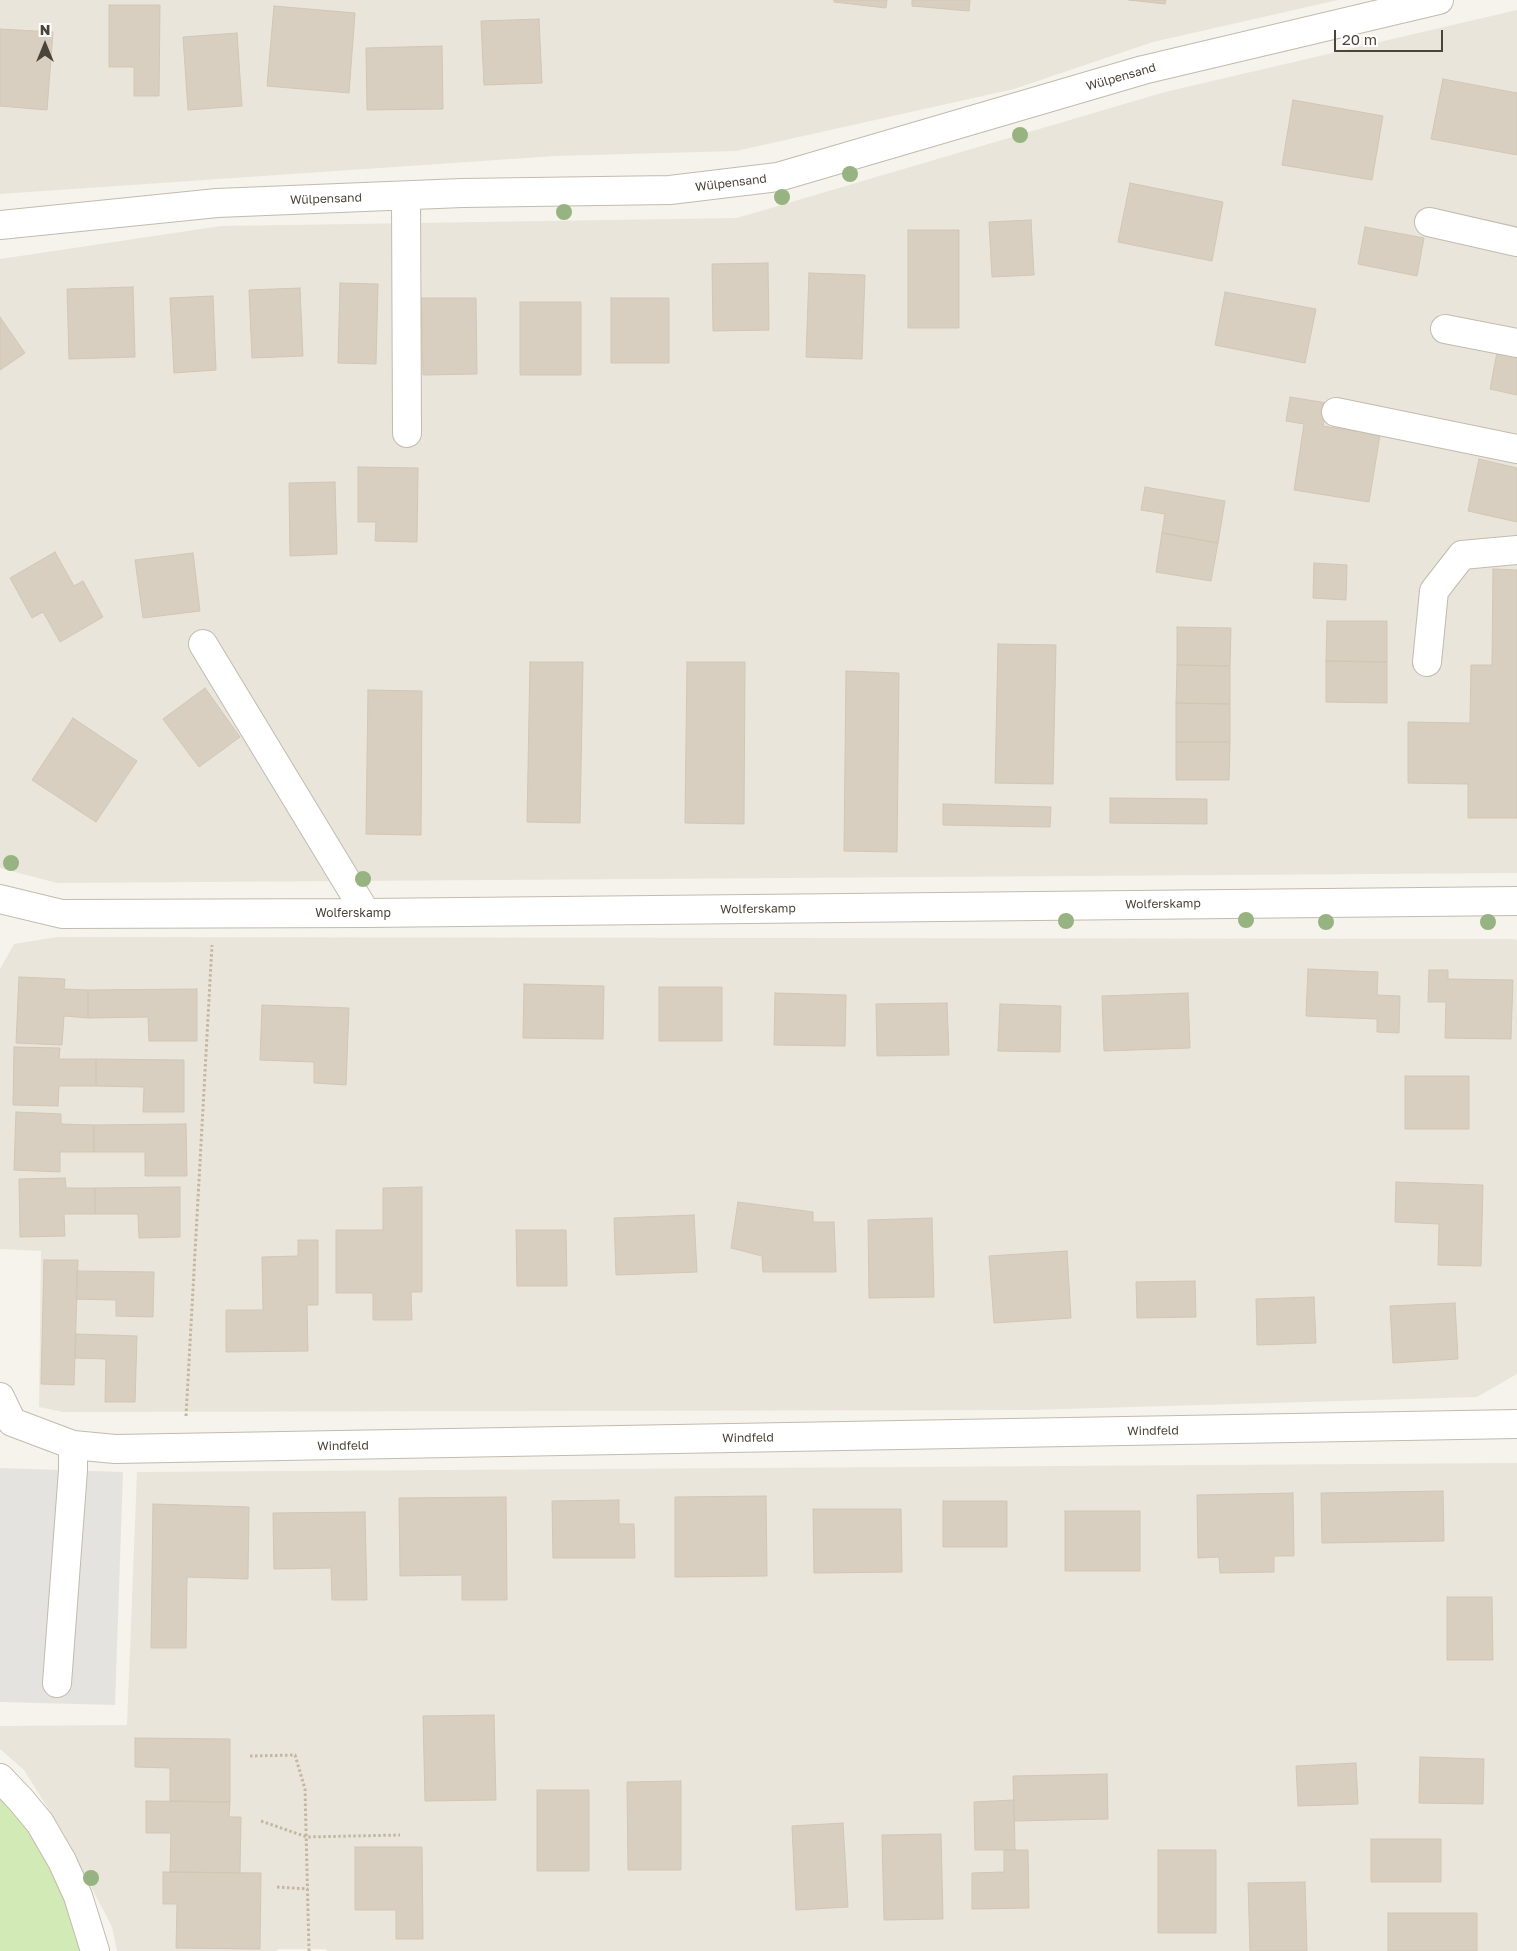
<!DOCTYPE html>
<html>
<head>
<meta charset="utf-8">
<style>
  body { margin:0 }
  #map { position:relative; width:1517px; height:1951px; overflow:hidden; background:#f6f3ec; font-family:"Golos Text",sans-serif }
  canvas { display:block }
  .north { position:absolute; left:20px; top:20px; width:50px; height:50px; -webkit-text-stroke:4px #fff; paint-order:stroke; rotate:0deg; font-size:14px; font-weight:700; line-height:20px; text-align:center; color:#4b4439 }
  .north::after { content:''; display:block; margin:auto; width:18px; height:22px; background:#4b4439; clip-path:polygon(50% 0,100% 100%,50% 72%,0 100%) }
  .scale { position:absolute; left:1334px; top:30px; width:109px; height:22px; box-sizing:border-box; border:2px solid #4b4439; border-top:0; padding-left:6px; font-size:15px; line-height:18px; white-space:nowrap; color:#4b4439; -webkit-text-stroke:4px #fff; paint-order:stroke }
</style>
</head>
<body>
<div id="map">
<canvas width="1517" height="1951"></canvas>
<div class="north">N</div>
<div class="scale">20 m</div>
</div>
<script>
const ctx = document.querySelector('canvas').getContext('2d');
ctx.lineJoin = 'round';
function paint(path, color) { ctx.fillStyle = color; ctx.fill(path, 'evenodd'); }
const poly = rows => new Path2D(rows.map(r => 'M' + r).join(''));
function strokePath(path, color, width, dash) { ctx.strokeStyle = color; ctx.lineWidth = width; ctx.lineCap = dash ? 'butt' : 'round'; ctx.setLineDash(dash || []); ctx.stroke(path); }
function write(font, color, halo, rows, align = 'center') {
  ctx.font = font + ' "Golos Text",sans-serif'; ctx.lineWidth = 4; ctx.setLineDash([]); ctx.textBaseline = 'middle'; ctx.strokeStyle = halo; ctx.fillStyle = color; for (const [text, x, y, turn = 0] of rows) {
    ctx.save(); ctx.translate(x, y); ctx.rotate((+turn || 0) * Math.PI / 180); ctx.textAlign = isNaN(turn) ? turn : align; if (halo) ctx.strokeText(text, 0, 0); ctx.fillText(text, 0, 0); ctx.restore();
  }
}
paint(poly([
  [0,0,1338,0,1153,42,1014,89,736,151,555,156,0,194],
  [1517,10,1517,873,57,883,0,868,0,259,221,226,737,218,1165,92],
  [57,937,1515,939,1517,941,1517,1374,1477,1397,1030,1410,63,1412,39,1407,41,1251,0,1249,0,969,14,944],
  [1517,1463,1517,1951,328,1951,325,1949,279,1949,276,1951,117,1951,112,1927,64,1834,24,1770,0,1749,0,1726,127,1725,137,1472]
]), '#eae5da');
paint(poly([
  [0,1778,20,1799,95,1951,0,1951]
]), '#d2eab5');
paint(poly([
  [0,1468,123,1472,115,1705,0,1702]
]), '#e5e3e0');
const building = poly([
  [834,0,887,0,886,8,834,2,834,0],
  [912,0,970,0,969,11,912,6,912,0],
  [1129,0,1166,0,1165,4,1129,0],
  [109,5,160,5,159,96,134,96,134,67,109,67,109,5],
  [274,6,355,13,349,93,267,86,274,6],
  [539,19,542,83,484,85,481,21,539,19],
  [0,29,53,32,47,110,0,106,0,29],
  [237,33,242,106,188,110,183,37,237,33],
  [442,46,443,109,367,110,366,48,442,46],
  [1443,79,1517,93,1517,155,1431,139,1443,79],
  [1293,100,1383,116,1372,180,1282,165,1293,100],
  [1130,183,1223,202,1212,261,1118,242,1130,183],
  [1031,220,1034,275,992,277,989,222,1031,220],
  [1365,227,1424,238,1417,276,1358,264,1365,227],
  [908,230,959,230,959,328,908,328,908,230],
  [768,263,769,330,713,331,712,264,768,263],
  [809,273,865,275,862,359,806,357,809,273],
  [340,283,378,284,376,364,338,363,340,283],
  [133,287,135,357,69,359,67,289,133,287],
  [300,288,303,356,252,358,249,290,300,288],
  [1225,292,1316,309,1305,363,1215,345,1225,292],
  [213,296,216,370,174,373,170,298,213,296],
  [421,298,476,298,477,374,423,375,421,298],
  [611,298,669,298,669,363,611,363,611,298],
  [520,302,581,302,581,375,520,375,520,302],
  [0,317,25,353,0,370,0,317],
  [1498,347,1517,351,1517,395,1490,389,1498,347],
  [1290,397,1327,403,1323,426,1380,435,1369,502,1294,490,1304,424,1286,421,1290,397],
  [1479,459,1517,468,1517,522,1468,511,1479,459],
  [358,467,418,468,417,542,375,541,376,522,358,522,358,467],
  [335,482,337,554,290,556,289,483,335,482],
  [1145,487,1225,501,1218,543,1162,533,1165,514,1141,510,1145,487],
  [1162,533,1218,543,1211,581,1156,572,1162,533],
  [55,552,74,586,83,581,103,617,60,642,43,612,32,618,10,578,55,552],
  [193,553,200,611,143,618,135,560,193,553],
  [1314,563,1347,565,1346,600,1313,598,1314,563],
  [1493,569,1517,570,1517,818,1468,818,1468,784,1408,783,1408,722,1470,723,1471,665,1492,665,1493,569],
  [1327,621,1387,621,1387,662,1326,661,1327,621],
  [1177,627,1231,628,1230,666,1177,665,1177,627],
  [998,644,1056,645,1053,784,995,783,998,644],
  [1326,661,1387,662,1387,703,1326,702,1326,661],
  [530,662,583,662,580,823,527,822,530,662],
  [687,662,745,662,744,824,685,823,687,662],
  [1177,665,1230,666,1230,704,1176,703,1177,665],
  [846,671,899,673,897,852,844,851,846,671],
  [205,688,240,737,199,767,163,719,205,688],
  [368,690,422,691,421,835,366,834,368,690],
  [1176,703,1230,704,1230,742,1176,742,1176,703],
  [73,718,137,761,96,822,32,780,73,718],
  [1176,742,1230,742,1229,780,1176,780,1176,742],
  [1110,798,1207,799,1207,824,1110,823,1110,798],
  [943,804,1051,807,1050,827,943,825,943,804],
  [1308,969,1378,972,1377,995,1400,996,1399,1033,1377,1032,1377,1019,1306,1016,1308,969],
  [1429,970,1448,970,1448,979,1513,980,1511,1039,1445,1038,1446,1002,1428,1002,1429,970],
  [19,977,65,979,64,989,88,990,88,1018,64,1016,62,1045,16,1043,19,977],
  [524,984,604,986,603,1039,523,1038,524,984],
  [659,987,722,987,722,1041,659,1041,659,987],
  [197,989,197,1041,149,1041,148,1017,88,1018,88,990,197,989],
  [775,993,846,995,845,1046,774,1045,775,993],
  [1188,993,1190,1048,1104,1051,1102,996,1188,993],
  [947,1003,949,1055,877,1056,876,1004,947,1003],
  [1000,1004,1061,1006,1060,1052,998,1051,1000,1004],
  [262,1005,349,1008,346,1085,314,1083,314,1062,260,1060,262,1005],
  [14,1047,60,1048,59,1059,96,1059,96,1086,59,1086,58,1106,13,1105,14,1047],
  [96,1059,184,1060,184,1112,143,1112,144,1087,96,1086,96,1059],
  [1405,1076,1469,1076,1469,1129,1405,1129,1405,1076],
  [16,1112,61,1114,61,1124,94,1125,94,1152,60,1152,60,1172,14,1170,16,1112],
  [186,1124,187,1176,145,1176,145,1152,94,1152,94,1125,186,1124],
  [65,1178,66,1188,95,1188,95,1214,64,1214,65,1236,20,1237,19,1179,65,1178],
  [1396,1182,1483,1185,1481,1266,1438,1265,1439,1224,1395,1222,1396,1182],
  [180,1187,180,1237,139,1238,138,1214,95,1214,95,1188,180,1187],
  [422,1187,422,1292,411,1292,412,1320,373,1320,373,1293,336,1293,336,1230,383,1230,383,1188,422,1187],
  [738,1202,813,1212,813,1222,834,1222,836,1272,763,1272,762,1256,731,1248,738,1202],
  [694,1215,697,1272,616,1275,614,1218,694,1215],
  [932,1218,934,1297,869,1298,868,1220,932,1218],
  [516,1230,566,1230,567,1286,517,1286,516,1230],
  [298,1240,318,1240,318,1305,307,1305,308,1351,226,1352,226,1310,263,1310,262,1257,298,1256,298,1240],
  [1067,1251,1071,1318,994,1323,989,1256,1067,1251],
  [44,1260,78,1260,74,1385,41,1384,44,1260],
  [77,1271,154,1272,153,1317,116,1316,116,1300,76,1299,77,1271],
  [1195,1281,1196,1317,1137,1318,1136,1282,1195,1281],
  [1314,1297,1316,1343,1257,1345,1256,1299,1314,1297],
  [1455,1303,1458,1359,1393,1363,1390,1306,1455,1303],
  [76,1334,137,1336,135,1402,105,1402,106,1359,75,1358,76,1334],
  [1443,1491,1444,1541,1322,1543,1321,1493,1443,1491],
  [1293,1493,1294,1556,1274,1556,1274,1572,1220,1573,1219,1557,1198,1558,1197,1495,1293,1493],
  [766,1496,767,1576,675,1577,675,1497,766,1496],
  [506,1497,507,1600,462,1600,462,1575,400,1576,399,1498,506,1497],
  [619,1500,619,1524,634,1524,635,1558,553,1558,552,1501,619,1500],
  [943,1501,1007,1501,1007,1547,943,1547,943,1501],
  [153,1504,249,1507,248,1579,187,1577,186,1648,151,1648,153,1504],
  [813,1509,901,1509,902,1572,814,1573,813,1509],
  [1065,1511,1140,1511,1140,1571,1065,1571,1065,1511],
  [365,1512,367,1600,332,1600,331,1568,274,1569,273,1513,365,1512],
  [1447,1597,1492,1597,1493,1660,1447,1660,1447,1597],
  [494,1715,496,1800,425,1801,423,1716,494,1715],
  [135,1738,230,1739,230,1802,170,1801,170,1768,135,1767,135,1738],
  [1420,1757,1484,1759,1483,1804,1419,1803,1420,1757],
  [1356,1763,1358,1804,1298,1806,1296,1766,1356,1763],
  [1107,1774,1108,1819,1014,1821,1013,1776,1107,1774],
  [681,1781,681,1870,628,1870,627,1782,681,1781],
  [537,1790,589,1790,589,1871,537,1871,537,1790],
  [1014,1800,1015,1850,975,1850,974,1802,1014,1800],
  [146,1801,230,1802,229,1817,241,1817,240,1873,170,1872,171,1833,146,1833,146,1801],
  [843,1823,848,1907,796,1910,792,1826,843,1823],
  [941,1834,943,1919,884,1920,882,1835,941,1834],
  [1371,1839,1441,1839,1441,1882,1371,1882,1371,1839],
  [355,1847,422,1847,423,1939,396,1939,396,1910,355,1910,355,1847],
  [1004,1850,1028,1850,1029,1908,972,1909,972,1873,1004,1872,1004,1850],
  [1158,1850,1216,1850,1216,1933,1158,1933,1158,1850],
  [163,1872,261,1873,260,1949,176,1948,177,1904,163,1904,163,1872],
  [1305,1882,1307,1951,1250,1951,1248,1883,1305,1882],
  [1388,1913,1477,1913,1477,1951,1388,1951,1388,1913]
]);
paint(building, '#d8cfc1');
strokePath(building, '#d3c7b4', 1);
const minor = poly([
  [406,196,407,433],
  [1429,222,1517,242],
  [0,225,217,203,462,193,670,190,778,177,1143,70,1439,0],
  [1445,329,1517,343],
  [1336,412,1517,449],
  [203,644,366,913],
  [1427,662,1434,591,1462,555,1517,550],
  [0,899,62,914,366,913,1517,901],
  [0,1397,12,1422,73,1445,115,1449,1517,1424],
  [57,1683,73,1470,73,1445],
  [0,1778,20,1799,40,1823,62,1861,78,1896,95,1951]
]);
strokePath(minor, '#c2bbae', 30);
strokePath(poly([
  [186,1416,212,945],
  [250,1756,295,1755,305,1789,309,1951],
  [261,1821,307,1837,400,1835],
  [277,1887,308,1889]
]), '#c4b79f', 3, [2.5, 2.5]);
strokePath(minor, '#fff', 28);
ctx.fillStyle = '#97b381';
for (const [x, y] of [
  [1020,135],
  [850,174],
  [782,197],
  [564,212],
  [11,863],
  [363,879],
  [1246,920],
  [1066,921],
  [1326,922],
  [1488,922],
  [91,1878]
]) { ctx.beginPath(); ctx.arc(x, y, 8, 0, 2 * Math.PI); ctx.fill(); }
write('12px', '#4b4439', '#fff', [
  ["Wülpensand",1121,77,-16],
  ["Wülpensand",731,183,-7],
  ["Wülpensand",326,199,-2],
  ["Wolferskamp",1163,904,-1],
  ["Wolferskamp",758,909,-1],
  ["Wolferskamp",353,913],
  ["Windfeld",1153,1431,-1],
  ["Windfeld",748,1438,-1],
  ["Windfeld",343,1446,-1]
]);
</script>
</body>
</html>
